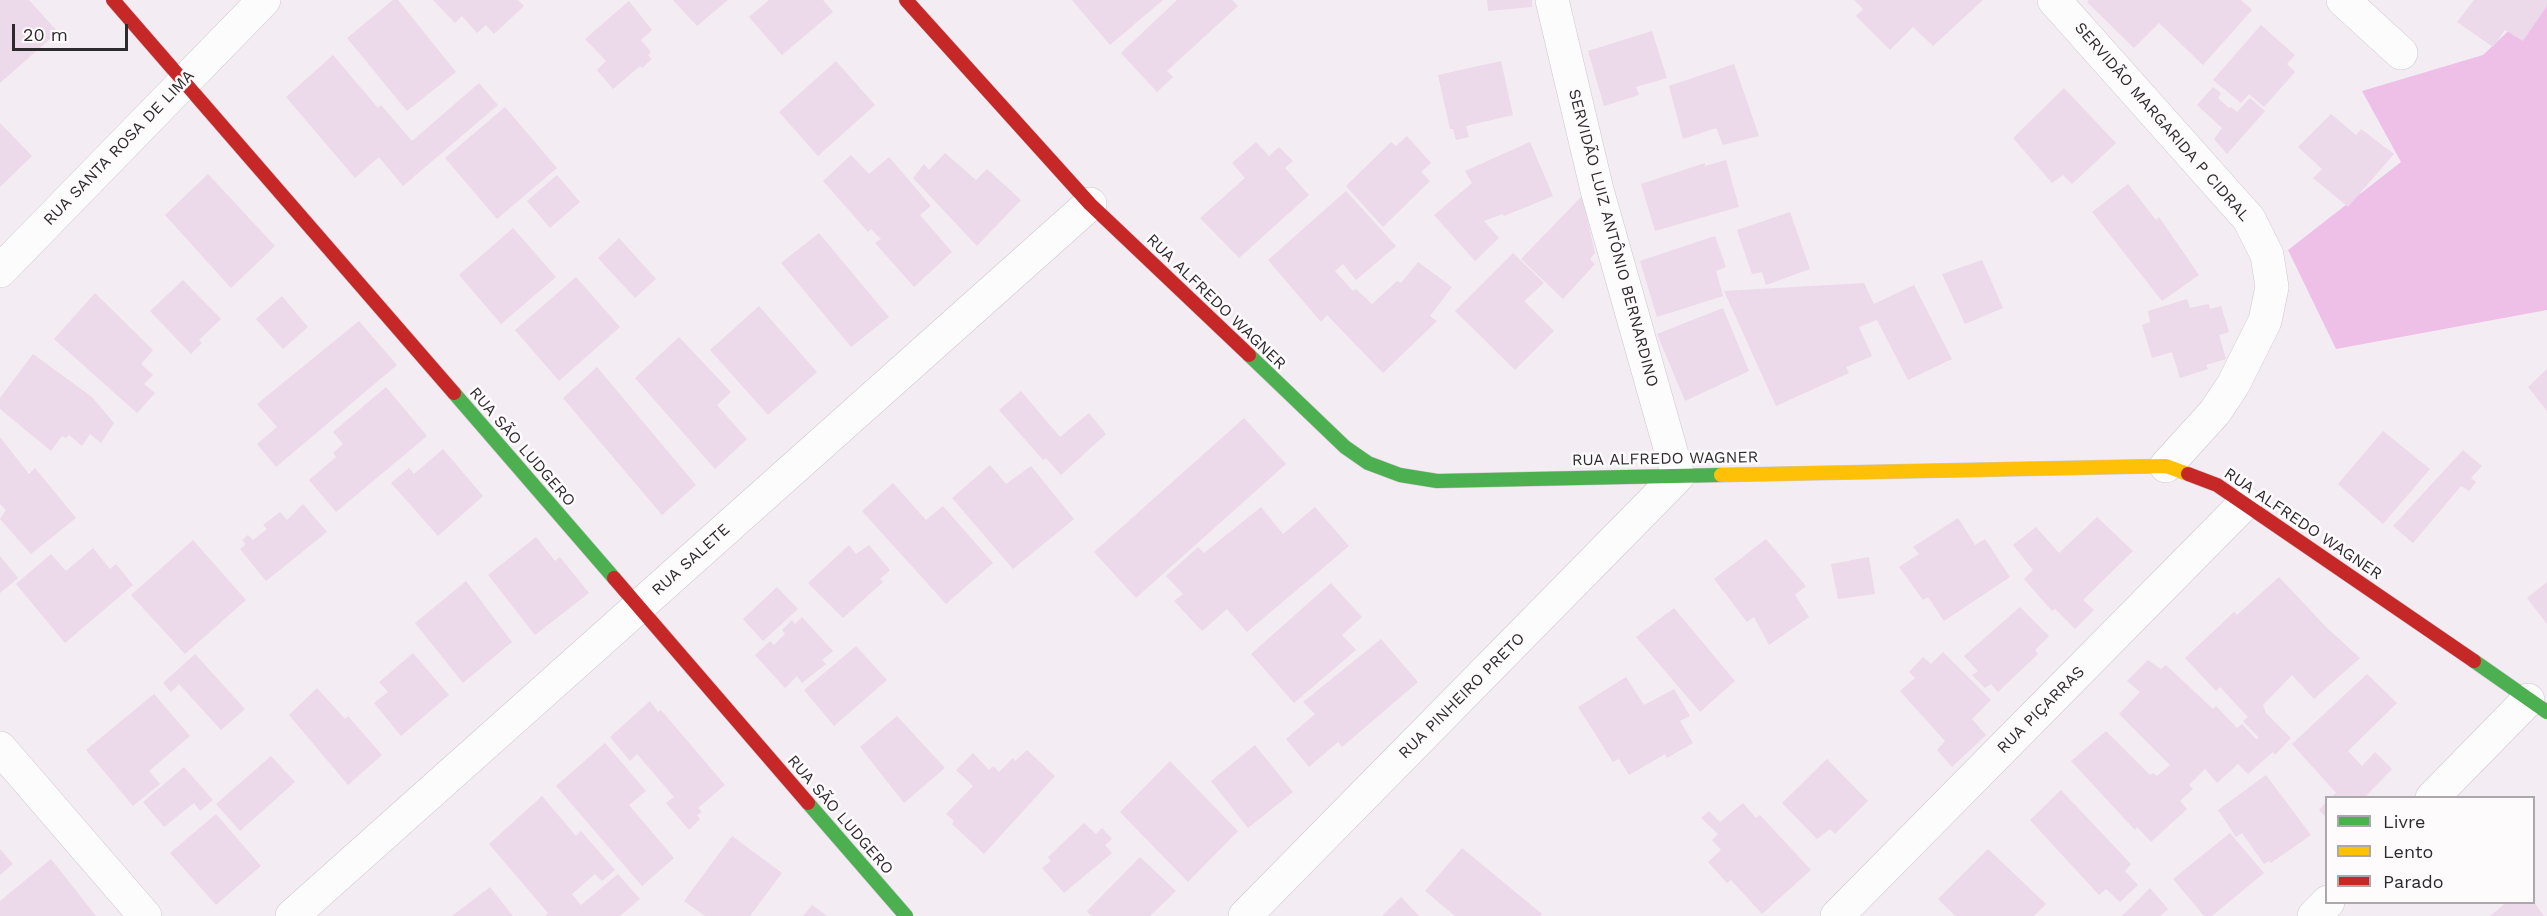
<!DOCTYPE html>
<html>
<head>
<meta charset="utf-8">
<style>
  body { margin:0 }
  #map { position:relative; width:2547px; height:916px; overflow:hidden; background:#f4ecf3; font-family:"Work Sans",sans-serif }
  canvas { display:block }
  .legend { position:absolute; left:2325px; top:796px; width:210px; height:108px; box-sizing:border-box; background:#fefbfd; border:2px solid #aba7aa; margin:0; padding:8px 10px; list-style:none; font-size:18px; color:#2e292d }
  .legend li { display:flex; align-items:center; gap:12px; height:30px }
  .legend b { width:30px; border:2px solid #aba7aa }
  .scale { position:absolute; left:12px; top:24px; width:116px; height:27px; box-sizing:border-box; border:3px solid #2e292d; border-top:0; padding-left:8px; font-size:18px; line-height:21px; white-space:nowrap; color:#2e292d; -webkit-text-stroke:4px #fefbfd; paint-order:stroke }
</style>
</head>
<body>
<div id="map">
<canvas width="2547" height="916"></canvas>
<ul class="legend">
<li><b style="height:8px;background:#4caf50"></b>Livre</li>
<li><b style="height:8px;background:#ffc107"></b>Lento</li>
<li><b style="height:8px;background:#c62828"></b>Parado</li>
</ul>
<div class="scale">20 m</div>
</div>
<script>
const ctx = document.querySelector('canvas').getContext('2d');
ctx.lineJoin = 'round';
function paint(path, color) { ctx.fillStyle = color; ctx.fill(path, 'evenodd'); }
const poly = rows => new Path2D(rows.map(r => 'M' + r).join(''));
function strokePath(path, color, width, dash) { ctx.strokeStyle = color; ctx.lineWidth = width; ctx.lineCap = dash ? 'butt' : 'round'; ctx.setLineDash(dash || []); ctx.stroke(path); }
function write(font, color, halo, rows, align = 'center') {
  ctx.font = font + ' "Work Sans",sans-serif'; ctx.lineWidth = 5; ctx.setLineDash([]); ctx.textBaseline = 'middle'; ctx.strokeStyle = halo; ctx.fillStyle = color; for (const [text, x, y, turn = 0] of rows) {
    ctx.save(); ctx.translate(x, y); ctx.rotate((+turn || 0) * Math.PI / 180); ctx.textAlign = isNaN(turn) ? turn : align; if (halo) ctx.strokeText(text, 0, 0); ctx.fillText(text, 0, 0); ctx.restore();
  }
}
paint(poly([
  [2541,0,2547,0,2547,310,2336,349,2288,250,2401,162,2362,91,2483,55]
]), '#eec0e7');
paint(poly([
  [0,0,29,0,58,32,0,83],
  [393,0,398,0,456,72,407,111,347,38],
  [433,0,518,0,524,6,494,34,486,25,477,33,462,16,455,23],
  [673,0,728,0,697,26],
  [769,0,823,0,833,12,782,55,749,17],
  [1072,0,1163,0,1110,45],
  [1177,0,1232,0,1238,6,1167,71,1173,77,1157,92,1121,53],
  [1487,0,1532,0,1532,7,1488,11],
  [1854,0,1983,0,1933,46,1913,27,1890,50,1856,16,1863,9],
  [2089,0,2241,0,2252,10,2203,65,2159,23,2134,48,2087,2],
  [2474,0,2547,0,2547,6,2523,41,2505,30,2493,47,2457,22],
  [629,1,652,30,641,40,651,52,648,55,652,59,642,68,640,66,613,89,597,70,606,61,585,39],
  [2261,25,2295,55,2287,64,2295,72,2264,107,2249,94,2241,103,2213,80],
  [1652,31,1667,78,1636,87,1639,95,1604,106,1588,51],
  [333,55,378,108,381,105,412,141,479,83,498,105,403,186,379,157,355,178,286,97],
  [836,61,875,105,818,156,779,112],
  [1501,61,1513,115,1466,126,1469,137,1456,140,1453,129,1450,129,1438,75],
  [1734,64,1759,136,1723,145,1716,128,1683,139,1669,86],
  [2213,87,2221,93,2218,98,2229,108,2231,107,2237,112,2250,98,2265,111,2227,154,2214,139,2222,128,2197,105],
  [2064,88,2116,143,2072,184,2063,175,2052,183,2013,138],
  [505,107,557,168,497,219,445,158],
  [2331,114,2356,135,2361,129,2394,154,2348,207,2313,178,2322,169,2298,147],
  [0,123,32,156,0,187],
  [1407,136,1431,163,1421,172,1430,181,1383,227,1346,186,1391,142,1396,146],
  [1256,142,1269,156,1279,147,1293,161,1285,168,1309,195,1239,258,1200,218,1245,178,1232,163],
  [1530,142,1553,196,1504,216,1503,214,1484,221,1499,238,1475,261,1434,215,1472,183,1465,171],
  [945,153,976,180,987,169,1021,200,977,246,913,178,924,164,929,170],
  [851,155,869,174,889,157,931,206,920,215,952,252,914,287,875,243,881,239,871,229,868,232,823,181],
  [1726,160,1739,207,1655,231,1641,184,1705,163,1705,166],
  [208,174,275,246,231,288,165,215],
  [557,175,580,202,550,228,527,201],
  [2128,184,2156,220,2159,217,2199,275,2162,301,2092,212],
  [1346,191,1396,246,1356,280,1343,264,1335,271,1353,291,1356,289,1372,304,1397,281,1401,283,1418,262,1452,287,1430,316,1437,321,1383,373,1327,315,1321,322,1268,260],
  [1582,196,1595,253,1590,259,1595,264,1563,299,1521,259],
  [1790,212,1810,269,1766,285,1762,272,1752,274,1737,230],
  [513,228,556,277,501,324,459,275],
  [819,233,889,317,851,347,781,263],
  [1715,236,1726,267,1716,271,1723,296,1657,317,1640,261],
  [619,238,656,279,635,298,598,258],
  [1513,253,1544,283,1524,301,1554,331,1515,370,1455,311],
  [1982,260,2003,308,1965,324,1942,274],
  [576,277,620,327,559,381,515,330],
  [183,280,221,319,199,340,202,343,191,354,150,311],
  [1864,283,1874,304,1914,285,1952,359,1908,380,1877,320,1859,327,1872,356,1846,367,1849,373,1776,406,1724,291],
  [95,293,153,350,141,364,153,375,144,384,155,393,137,413,54,339],
  [282,296,308,327,283,349,256,319],
  [2187,299,2190,308,2209,304,2210,309,2221,306,2229,332,2219,335,2226,359,2206,365,2208,369,2180,378,2172,352,2152,358,2142,325,2150,322,2148,311],
  [759,306,817,372,768,415,710,350],
  [1723,308,1749,371,1685,401,1657,334],
  [359,321,397,365,276,467,257,444,277,427,257,404],
  [679,337,731,392,717,405,747,439,715,469,635,378],
  [33,354,92,397,114,423,101,443,90,434,82,446,69,435,66,438,62,436,51,451,0,409,0,398],
  [597,367,696,485,662,515,563,398],
  [2547,369,2547,411,2528,387],
  [386,387,427,436,336,512,309,480,336,457,333,453,343,444,333,432],
  [1021,391,1060,437,1089,413,1106,434,1061,475,1046,458,1043,460,999,410],
  [1244,418,1286,464,1136,598,1094,552],
  [2383,431,2430,469,2383,524,2338,484],
  [0,437,29,474,35,468,76,518,31,554,0,519,6,510,0,504],
  [443,449,483,496,438,536,391,483,409,468,414,474],
  [2463,450,2482,466,2471,478,2476,482,2469,491,2461,486,2413,543,2393,526],
  [990,465,1006,484,1031,466,1074,519,1013,569,952,498],
  [893,483,926,520,943,506,993,563,946,604,862,511],
  [303,504,327,532,266,581,240,549,246,544,242,540,248,535,253,540,267,529,263,525,280,512,287,520],
  [1261,507,1283,534,1315,507,1349,546,1247,632,1227,609,1202,631,1174,601,1183,594,1166,576,1198,547,1204,553],
  [2097,517,2133,551,2083,600,2094,610,2075,629,2055,609,2052,611,2024,579,2033,570,2013,545,2036,527,2059,553],
  [1958,518,1975,545,1985,539,2010,577,1944,621,1928,597,1923,600,1899,567,1919,554,1913,547],
  [536,537,555,561,560,557,589,593,535,635,488,575],
  [1766,539,1806,586,1795,595,1809,617,1769,645,1754,617,1747,622,1714,579],
  [193,540,246,600,185,654,131,595],
  [849,545,856,554,869,545,890,570,880,579,883,582,843,618,808,583],
  [93,548,110,569,116,564,133,585,65,643,16,584,51,554,66,571],
  [0,556,18,578,0,593],
  [1869,557,1875,594,1838,599,1831,564],
  [2279,577,2326,627,2360,658,2314,699,2292,675,2263,705,2266,713,2291,738,2275,755,2273,752,2248,774,2238,764,2217,783,2205,769,2189,785,2193,789,2180,801,2187,809,2151,842,2137,827,2135,830,2071,761,2106,731,2150,775,2153,773,2157,776,2170,765,2119,714,2140,692,2127,681,2148,660,2161,669,2166,665,2213,709,2216,706,2237,728,2242,724,2256,739,2259,738,2243,721,2248,717,2220,687,2216,691,2185,658,2234,612,2237,615],
  [466,581,512,642,463,683,415,623],
  [2547,582,2547,624,2527,598],
  [1331,583,1362,617,1342,635,1356,650,1294,703,1251,654],
  [777,587,798,609,763,641,743,619],
  [2020,607,2049,636,2035,650,2038,654,1998,692,1991,684,1985,688,1972,675,1978,671,1964,656],
  [1674,608,1735,681,1700,712,1636,637],
  [802,617,833,651,822,660,826,664,802,683,797,676,785,688,755,655,770,641,774,645,785,634,782,630,792,620,795,624],
  [1381,639,1418,682,1342,747,1338,742,1309,767,1286,739,1315,714,1303,702],
  [856,646,887,680,834,726,804,690],
  [1943,652,1991,700,1972,719,1986,735,1952,767,1937,750,1945,741,1900,691,1915,678,1909,672,1923,657,1931,664],
  [413,653,449,695,401,736,374,703,388,692,379,682],
  [195,654,245,709,221,730,179,684,171,692,163,683],
  [2367,674,2397,703,2348,751,2362,766,2375,752,2392,769,2364,798,2331,798,2336,793,2292,744],
  [1626,677,1644,705,1674,689,1690,716,1680,721,1693,743,1667,758,1665,754,1629,775,1619,759,1613,762,1578,707],
  [317,688,345,719,348,716,382,755,348,785,289,715],
  [154,694,190,736,149,771,160,784,133,806,86,750],
  [650,701,658,712,661,710,725,785,698,808,702,812,697,815,700,819,689,830,666,803,674,797,637,754,630,761,610,737],
  [897,716,945,768,904,803,860,747],
  [605,743,646,791,629,805,674,858,642,886,556,786],
  [1255,745,1293,792,1248,828,1211,781],
  [1027,750,1055,776,984,854,952,824,954,821,946,814,973,786,956,770,973,753,989,770,993,766,999,772,1013,758,1015,761],
  [271,756,295,782,240,831,216,804],
  [1827,759,1868,801,1835,834,1830,829,1817,839,1782,803],
  [1170,761,1238,831,1188,882,1120,812],
  [184,767,213,800,200,811,194,803,164,827,143,802],
  [2266,775,2311,835,2271,863,2269,861,2264,864,2242,833,2236,837,2218,810],
  [2061,790,2131,864,2125,871,2138,885,2120,902,2106,889,2099,895,2030,820],
  [542,796,576,836,581,831,615,870,602,881,595,874,572,894,581,905,618,874,640,899,620,916,545,916,548,913,489,844],
  [2326,802,2326,818,2319,810],
  [1743,803,1756,818,1760,815,1811,870,1762,914,1731,880,1727,883,1708,862,1721,850,1712,840,1718,834,1701,818,1709,811,1720,822],
  [216,814,261,866,216,905,170,853],
  [1084,823,1096,834,1102,828,1112,839,1105,845,1112,853,1064,893,1042,868,1051,861,1048,857],
  [2230,833,2264,873,2212,916,2204,916,2173,879],
  [732,836,782,873,750,916,705,916,684,901],
  [1462,848,1542,914,1540,916,1455,916,1425,891],
  [0,849,13,864,0,875],
  [1988,849,2046,904,2034,916,1955,916,1938,899],
  [1140,857,1176,891,1150,916,1091,916,1087,911],
  [51,859,96,916,0,916,0,901],
  [490,887,513,916,452,916],
  [2150,888,2168,909,2160,916,2122,916],
  [1401,897,1419,916,1382,916],
  [2507,902,2534,902,2544,916,2490,916],
  [812,905,827,916,803,916]
]), '#ecd9e9');
const street = poly([
  [2054,0,2249,219,2267,255,2272,287,2265,321,2233,385,2215,412,2166,466],
  [2343,0,2401,53],
  [0,271,264,0],
  [0,748,145,916],
  [2432,798,2528,700],
  [292,916,1090,204],
  [1245,916,1678,476,1597,190,1552,0],
  [1837,916,2245,503],
  [2314,916,2328,902]
]);
const fast = poly([
  [1249,355,1345,447,1368,463,1400,475,1437,481,1721,475],
  [454,393,614,578],
  [2474,661,2547,712],
  [808,803,906,916]
]);
const slow = poly([
  [1721,475,2166,466,2188,474]
]);
const jam = poly([
  [113,0,454,393],
  [906,0,1090,204,1249,355],
  [2188,474,2217,485,2474,661],
  [614,578,808,803]
]);
strokePath(street, '#cdc7cc', 34);
strokePath(fast, '#cdc7cc', 15);
strokePath(slow, '#cdc7cc', 15);
strokePath(jam, '#cdc7cc', 15);
strokePath(street, '#fdfcfd', 33);
strokePath(fast, '#4caf50', 14);
strokePath(slow, '#ffc107', 14);
strokePath(jam, '#c62828', 14);
write('16px', '#2e292d', '#fefbfd', [
  ["SERVIDÃO MARGARIDA P CIDRAL",2162,122,49],
  ["RUA SANTA ROSA DE LIMA",119,148,-46],
  ["SERVIDÃO LUIZ ANTÔNIO BERNARDINO",1613,238,75],
  ["RUA ALFREDO WAGNER",1216,302,44],
  ["RUA SÃO LUDGERO",522,447,49],
  ["RUA ALFREDO WAGNER",1665,459,-1],
  ["RUA ALFREDO WAGNER",2303,524,34],
  ["RUA SALETE",691,560,-42],
  ["RUA PINHEIRO PRETO",1462,696,-45],
  ["RUA PIÇARRAS",2041,710,-45],
  ["RUA SÃO LUDGERO",840,815,49]
]);
</script>
</body>
</html>
